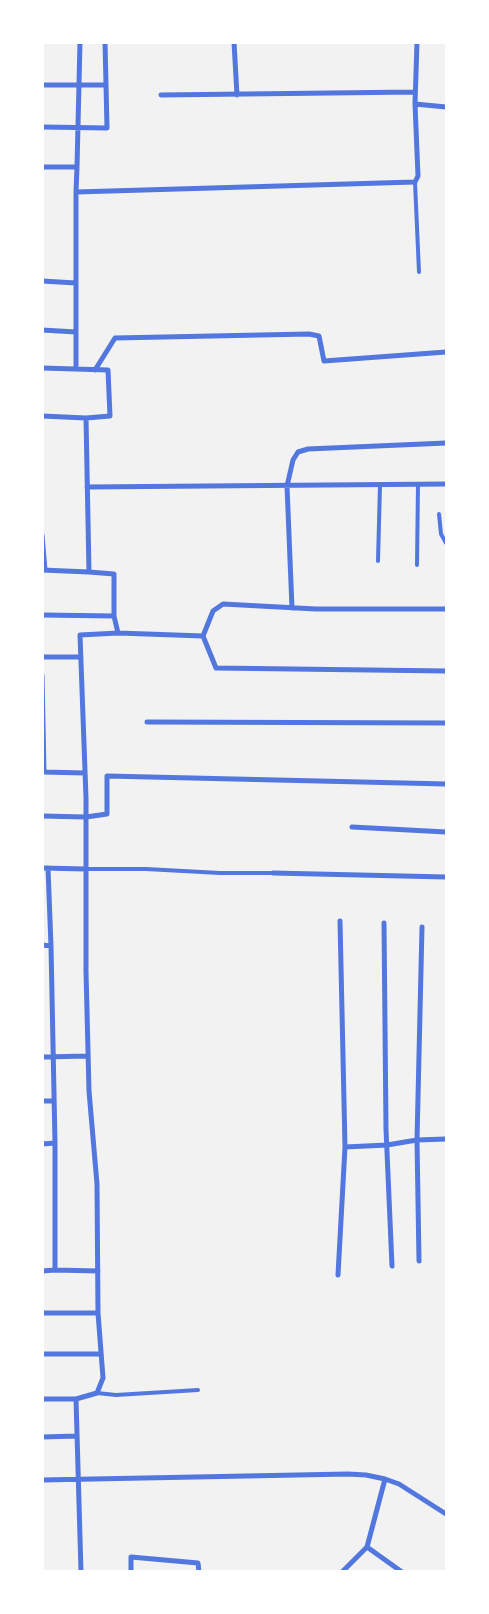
<!DOCTYPE html>
<html>
<head>
<meta charset="utf-8">
<style>
  body { margin:0 }
  #map { position:relative; width:489px; height:1614px; overflow:hidden; background:#f2f2f2; font-family:"PT Sans",sans-serif }
  canvas { display:block }
  .frame { position:absolute; inset:0; border:44px solid #fff; pointer-events:none }
</style>
</head>
<body>
<div id="map">
<canvas width="489" height="1614"></canvas>
<div class="frame"></div>
</div>
<script>
const ctx = document.querySelector('canvas').getContext('2d');
ctx.lineJoin = 'round';
const poly = rows => new Path2D(rows.map(r => 'M' + r).join(''));
function strokePath(path, color, width, dash) { ctx.strokeStyle = color; ctx.lineWidth = width; ctx.lineCap = dash ? 'butt' : 'round'; ctx.setLineDash(dash || []); ctx.stroke(path); }
strokePath(poly([
  [415,182,419,272],
  [439,514,441,534,446,543],
  [378,561,380,485],
  [417,565,418,484],
  [86,869,146,869,220,873,273,873],
  [97,1393,116,1395,198,1390]
]), '#5277de', 4);
strokePath(poly([
  [234,42,237,95],
  [42,85,106,85],
  [161,95,415,92],
  [415,104,446,107],
  [42,127,107,128,105,42],
  [42,167,77,167,76,192],
  [77,167,80,42],
  [42,281,76,283],
  [42,330,76,332],
  [42,368,108,370,110,416,86,418,42,416],
  [76,369,76,192,415,182,418,176,415,104,417,42],
  [95,370,115,338,309,334,319,336,324,361,446,352],
  [86,418,89,572,114,574,114,616,118,633],
  [87,487,446,484],
  [42,535,45,570],
  [42,570,89,572],
  [292,608,287,486,293,460,298,452,308,449,446,443],
  [42,615,114,616],
  [203,636,213,611,223,604,316,609,446,609],
  [42,657,81,657],
  [42,675,44,772],
  [147,722,446,723],
  [43,772,85,773],
  [42,816,86,817,107,814,107,776,446,784],
  [352,827,446,832],
  [42,868,86,869,86,971,89,1091,97,1184,98,1313,103,1378,97,1393,76,1399,42,1399],
  [48,868,51,946],
  [86,869,86,798,80,635,118,633,203,636,216,668,446,671],
  [273,873,446,877],
  [384,923,386,1129,392,1266],
  [42,945,51,946,55,1143],
  [42,1057,88,1056],
  [42,1101,54,1101],
  [42,1144,55,1143,55,1270,42,1271],
  [345,1147,387,1145,417,1140,446,1139],
  [419,1261,417,1140,422,927],
  [55,1270,98,1271],
  [338,1275,345,1147,340,921],
  [42,1313,98,1313],
  [42,1354,101,1354],
  [76,1399,81,1572],
  [42,1437,77,1436],
  [42,1480,348,1474,366,1475,385,1479],
  [367,1547,402,1572],
  [131,1572,131,1557,198,1563,199,1572],
  [342,1572,367,1547,385,1479,399,1484,446,1514]
]), '#5277de', 5);
</script>
</body>
</html>
